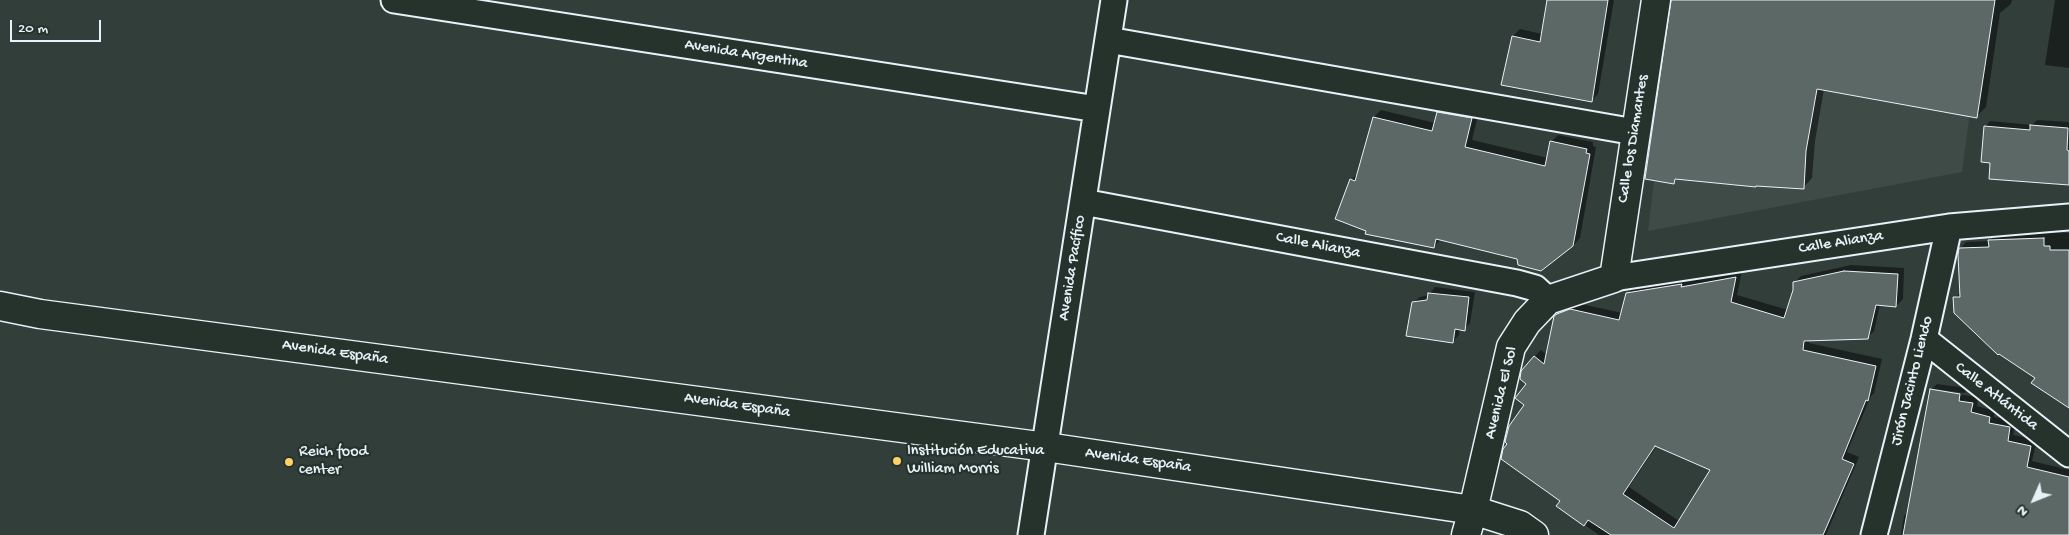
<!DOCTYPE html>
<html>
<head>
<meta charset="utf-8">
<style>
  body { margin:0 }
  #map { position:relative; width:2069px; height:535px; overflow:hidden; background:#323e39; font-family:"Gochi Hand",sans-serif }
  canvas { display:block }
  .north { position:absolute; left:2009px; top:475px; width:50px; height:50px; -webkit-text-stroke:4px #26332d; paint-order:stroke; rotate:226deg; font-size:14px; font-weight:700; line-height:20px; text-align:center; color:#e8f1f8 }
  .north::after { content:''; display:block; margin:auto; width:18px; height:22px; background:#e8f1f8; clip-path:polygon(50% 0,100% 100%,50% 72%,0 100%) }
  .scale { position:absolute; left:10px; top:20px; width:91px; height:22px; box-sizing:border-box; border:2px solid #e8f1f8; border-top:0; padding-left:6px; font-size:15px; line-height:18px; white-space:nowrap; color:#e8f1f8; -webkit-text-stroke:4px #26332d; paint-order:stroke }
</style>
</head>
<body>
<div id="map">
<canvas width="2069" height="535"></canvas>
<div class="north">N</div>
<div class="scale">20 m</div>
</div>
<script>
const ctx = document.querySelector('canvas').getContext('2d');
ctx.lineJoin = 'round';
function paint(path, color) { ctx.fillStyle = color; ctx.fill(path, 'evenodd'); }
const poly = rows => new Path2D(rows.map(r => 'M' + r).join(''));
function strokePath(path, color, width, dash) { ctx.strokeStyle = color; ctx.lineWidth = width; ctx.lineCap = dash ? 'butt' : 'round'; ctx.setLineDash(dash || []); ctx.stroke(path); }
function write(font, color, halo, rows, align = 'center') {
  ctx.font = font + ' "Gochi Hand",sans-serif'; ctx.lineWidth = 4.5; ctx.setLineDash([]); ctx.textBaseline = 'middle'; ctx.strokeStyle = halo; ctx.fillStyle = color; for (const [text, x, y, turn = 0] of rows) {
    ctx.save(); ctx.translate(x, y); ctx.rotate((+turn || 0) * Math.PI / 180); ctx.textAlign = isNaN(turn) ? turn : align; if (halo) ctx.strokeText(text, 0, 0); ctx.fillText(text, 0, 0); ctx.restore();
  }
}
paint(poly([
  [1676,0,1985,0,1962,172,1648,231]
]), '#3f4b46');
paint(poly([
  [1548,0,1614,0,1598,94,1591,101,1513,36,1520,29,1542,34],
  [1672,0,2012,0,2011,4,2000,13,1986,107,1977,116,1824,89,1815,141,1812,178,1803,188,1678,178,1673,183],
  [2055,0,2069,0,2069,68,2045,65],
  [1445,105,1479,111,1472,140,1548,158,1551,142,1558,135,1593,142,1593,146,1596,147,1580,238,1573,246,1519,258,1441,239,1434,247,1351,180,1359,172,1374,117,1381,110,1435,123,1438,113],
  [2037,120,2069,122,2069,182,1991,162,1985,127,1990,121,2032,125],
  [2051,232,2069,233,2069,404,2036,377,1955,298,1961,292,1960,249,1966,242,1990,241,1996,234],
  [1851,265,1904,268,1903,299,1896,306,1880,304,1874,331,1867,338,1809,340,1809,343,1882,359,1874,393,1871,396,1847,452,1859,457,1826,535,1599,535,1558,506,1562,501,1509,443,1525,405,1528,384,1534,357,1541,350,1547,355,1555,317,1562,310,1577,303,1622,313,1627,294,1634,287,1688,278,1687,281,1742,271,1737,295,1788,310,1794,283,1801,276],
  [1657,445,1712,469,1679,521,1629,487],
  [1435,287,1475,292,1470,323,1464,329,1460,329,1459,335,1453,342,1413,303,1420,297,1429,295],
  [1937,384,1966,388,1965,393,1934,389,1934,391,1978,397,1977,406,1995,411,1994,417,2016,421,2013,435,2037,440,2032,461,2069,470,2069,535,1901,535,1904,516,1908,512,1931,390]
]), '#0007');
const building = poly([
  [1547,0,1608,0,1592,102,1501,85,1512,36,1540,42,1547,0],
  [1671,0,1995,0,1977,118,1817,89,1806,151,1804,189,1756,186,1756,187,1675,179,1674,184,1645,179,1671,0],
  [1437,112,1472,118,1465,147,1545,166,1550,141,1587,149,1586,153,1590,154,1573,246,1541,271,1518,265,1517,259,1436,239,1434,248,1365,234,1366,231,1335,219,1350,179,1355,181,1373,117,1432,131,1437,112],
  [2030,125,2068,128,2067,150,2069,151,2069,185,1989,179,1990,163,1981,162,1984,126,2030,130,2030,125],
  [2044,238,2044,246,2050,246,2050,250,2069,250,2069,408,2031,383,2035,378,1999,354,1998,355,1954,313,1953,297,1960,297,1958,255,1959,248,1989,247,1988,240,2044,238],
  [1844,271,1898,274,1896,307,1876,305,1868,339,1804,341,1803,350,1876,366,1868,401,1866,400,1842,459,1854,464,1823,535,1611,535,1588,520,1584,526,1556,506,1560,501,1501,459,1503,449,1507,444,1505,442,1509,426,1524,405,1515,398,1526,384,1520,379,1521,371,1534,356,1544,364,1554,316,1557,314,1570,309,1619,320,1626,293,1682,284,1681,287,1736,277,1731,302,1784,318,1793,290,1793,282,1844,271],
  [1655,446,1710,470,1674,528,1623,494,1655,446],
  [1428,293,1469,297,1465,331,1455,329,1453,343,1406,336,1412,302,1427,300,1428,293],
  [1930,389,1960,394,1959,401,1973,403,1971,412,1990,417,1989,423,2010,427,2008,441,2031,446,2027,467,2069,477,2069,535,1903,535,1930,389]
]);
paint(building, '#5c6865');
strokePath(building, '#e8f1f8', 1);
const minor = poly([
  [394,0,1097,109],
  [1108,40,1635,132],
  [1083,202,1517,283,1535,288,1548,300],
  [1614,278,1949,227,2069,217],
  [1924,339,2069,454],
  [1031,535,1114,0],
  [1874,535,1924,339,1949,227]
]);
const tertiary = poly([
  [0,306,40,314,1046,447,1473,510,1520,525,1534,535],
  [1466,535,1473,510,1511,347,1527,322,1548,300,1614,278,1656,0]
]);
strokePath(minor, '#e8f1f8', 29);
strokePath(tertiary, '#e8f1f8', 31);
strokePath(minor, '#26332d', 25);
strokePath(tertiary, '#26332d', 28);
for (const [x, y, r, color] of [
  [897,461,5,"#ffd166"],
  [289,462,5,"#ffd166"]
]) { const dot = new Path2D(); dot.arc(x, y, r, 0, 2 * Math.PI); ctx.fillStyle = color; ctx.fill(dot); strokePath(dot, '#26332d', 2); }
write('16px', '#e8f1f8', '#26332d', [
  ["Avenida Argentina",746,55,9],
  ["Calle los Diamantes",1634,139,-81],
  ["Calle Alianza",1841,243,-9],
  ["Calle Alianza",1318,246,11],
  ["Avenida Pacífico",1073,268,-81],
  ["Avenida España",335,353,8],
  ["Jirón Jacinto Liendo",1913,381,-76],
  ["Avenida El Sol",1502,393,-76],
  ["Calle Atlántida",1996,397,38],
  ["Avenida España",737,406,8],
  ["Avenida España",1138,461,8]
]);
write('16px', '#e8f1f8', '#26332d', [
  ["Institución Educativa",907,452],
  ["William Morris",907,470],
  ["Reich food",299,453],
  ["center",299,471]
], 'left');
</script>
</body>
</html>
